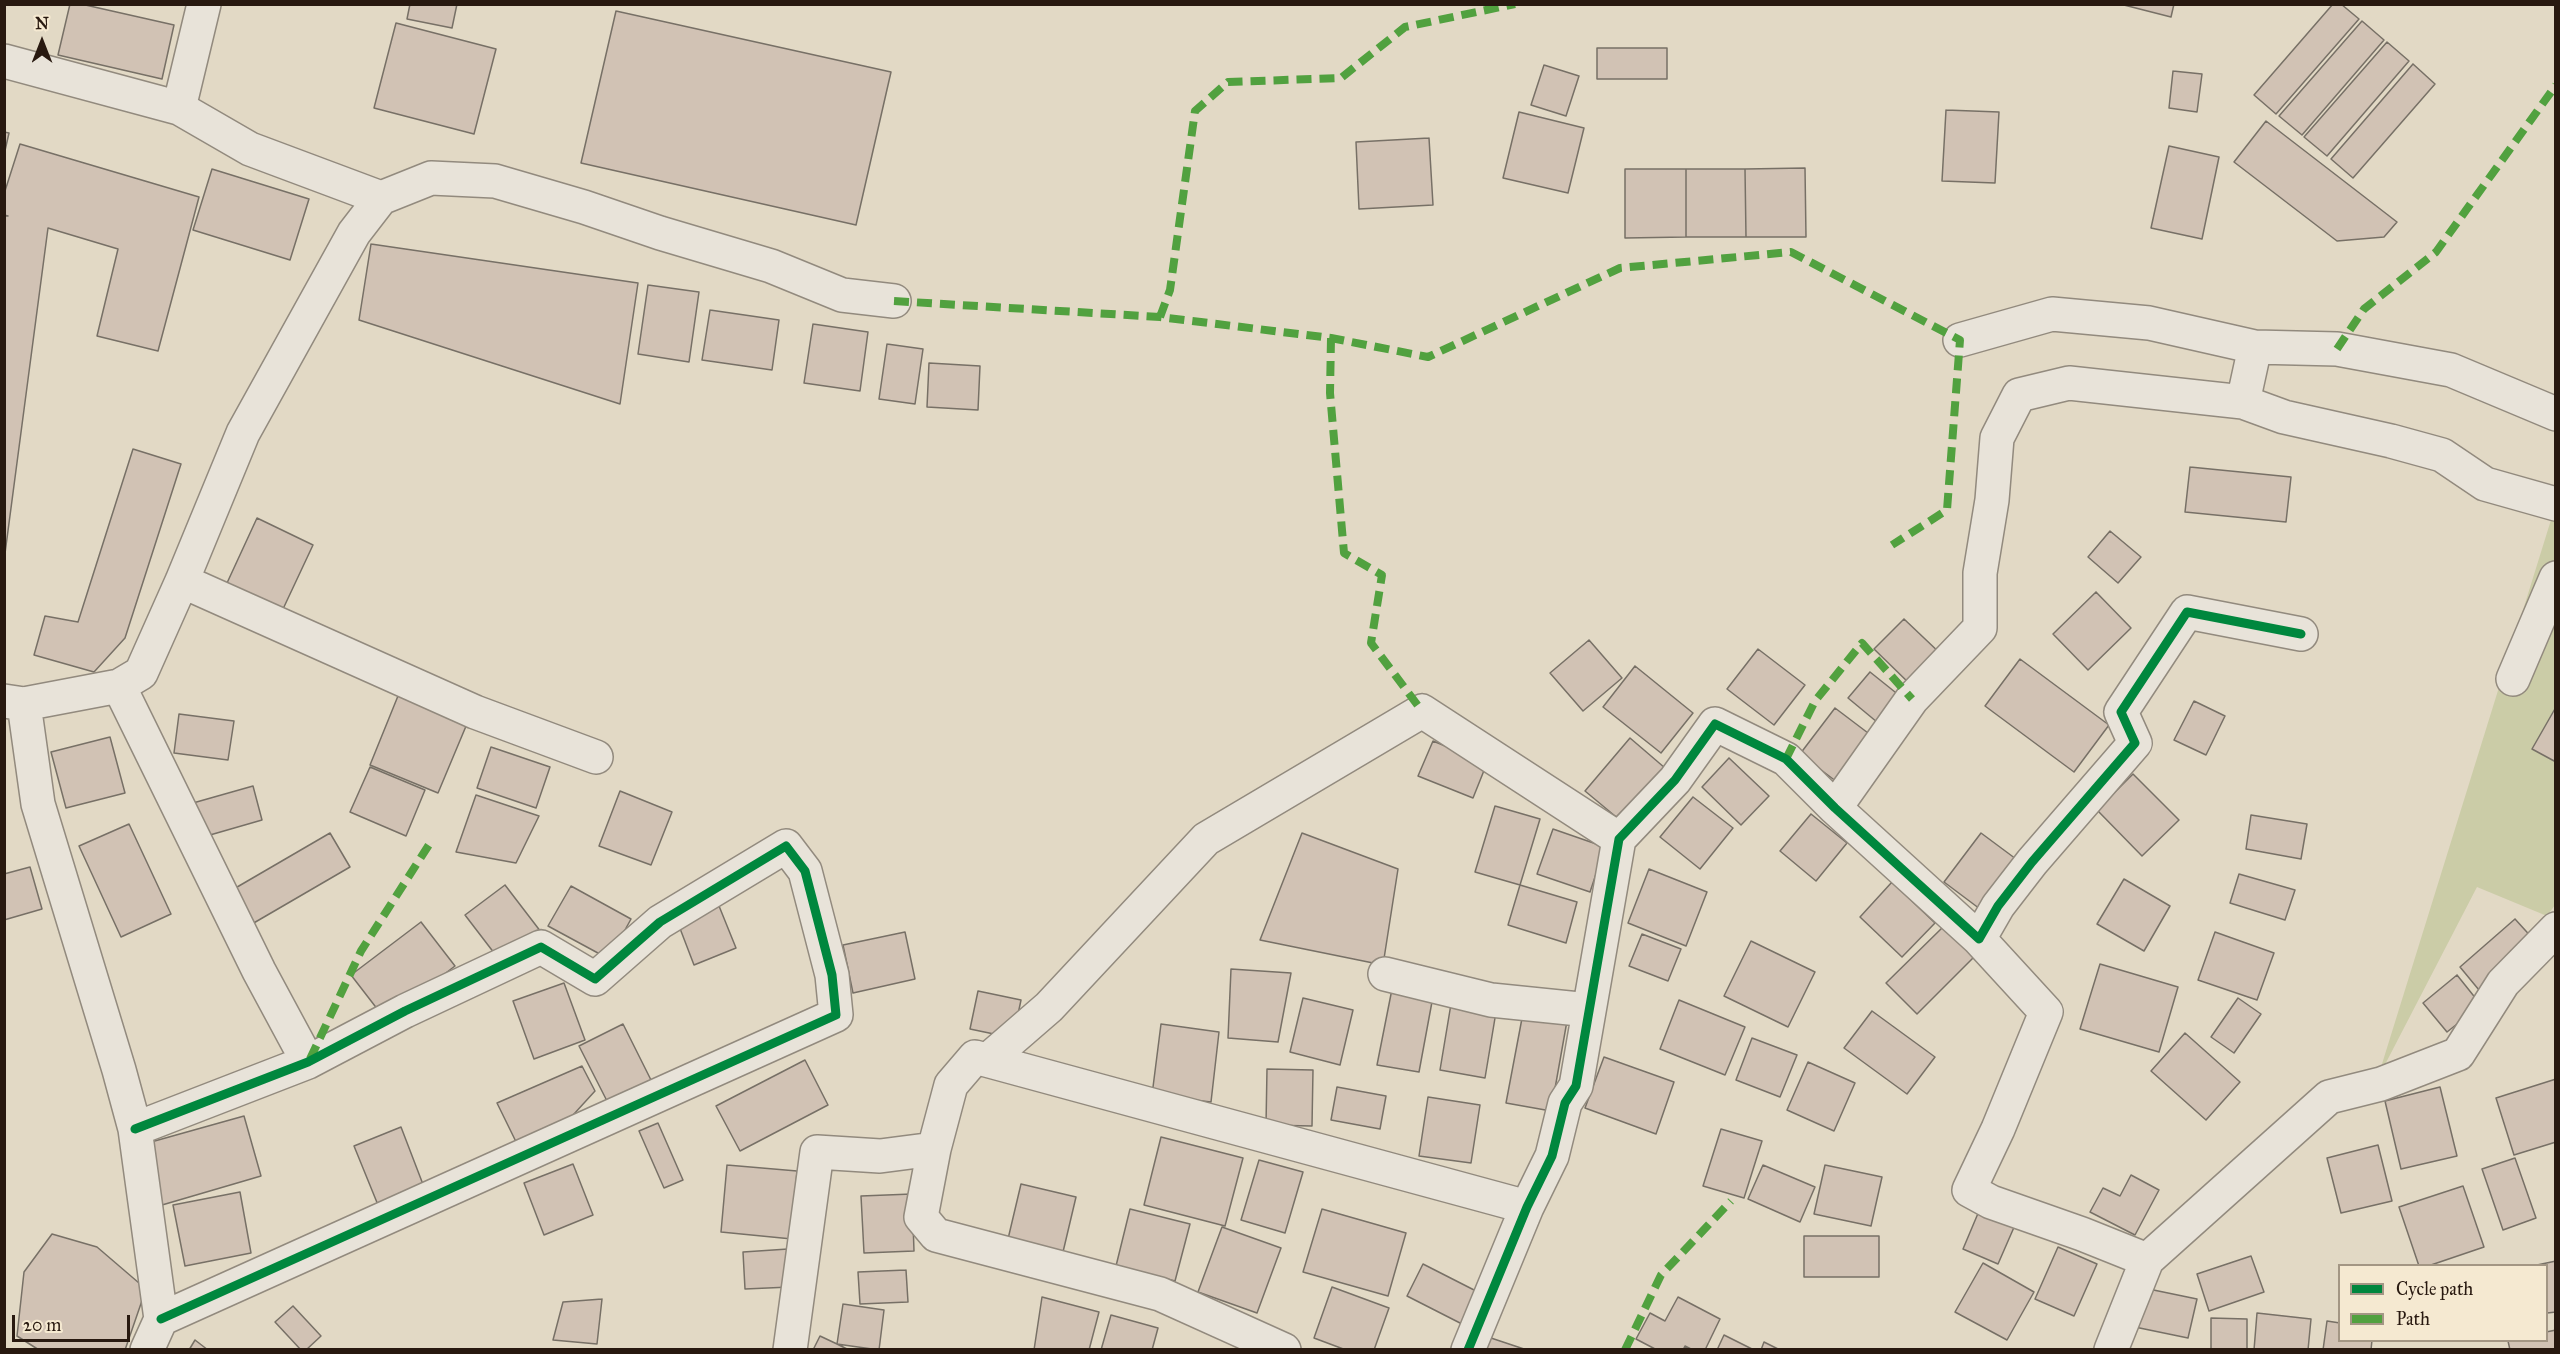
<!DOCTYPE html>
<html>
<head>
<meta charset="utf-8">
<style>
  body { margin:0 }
  #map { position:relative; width:2560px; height:1354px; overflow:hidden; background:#e2d9c5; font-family:"IM FELL Great Primer",serif }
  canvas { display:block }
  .frame { position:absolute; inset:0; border:6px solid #281910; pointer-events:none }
  .legend { position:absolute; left:2338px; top:1264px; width:210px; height:78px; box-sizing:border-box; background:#f5e9d1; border:2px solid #a39684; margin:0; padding:8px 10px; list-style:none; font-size:18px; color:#281910 }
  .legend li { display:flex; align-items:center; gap:12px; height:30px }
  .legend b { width:30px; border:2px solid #a39684 }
  .north { position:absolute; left:12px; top:12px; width:60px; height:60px; -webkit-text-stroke:4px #f5e9d1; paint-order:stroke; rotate:0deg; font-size:16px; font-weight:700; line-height:24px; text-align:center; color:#281910 }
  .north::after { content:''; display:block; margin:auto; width:21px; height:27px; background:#281910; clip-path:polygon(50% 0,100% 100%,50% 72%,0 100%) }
  .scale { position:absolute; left:12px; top:1315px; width:118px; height:27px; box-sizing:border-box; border:3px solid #281910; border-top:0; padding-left:8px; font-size:18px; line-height:21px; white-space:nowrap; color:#281910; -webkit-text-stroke:4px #f5e9d1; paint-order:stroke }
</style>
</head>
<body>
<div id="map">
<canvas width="2560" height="1354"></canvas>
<div class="frame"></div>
<ul class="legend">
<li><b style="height:8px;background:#00873e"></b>Cycle path</li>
<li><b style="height:8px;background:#51a13f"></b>Path</li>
</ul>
<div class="north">N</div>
<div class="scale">20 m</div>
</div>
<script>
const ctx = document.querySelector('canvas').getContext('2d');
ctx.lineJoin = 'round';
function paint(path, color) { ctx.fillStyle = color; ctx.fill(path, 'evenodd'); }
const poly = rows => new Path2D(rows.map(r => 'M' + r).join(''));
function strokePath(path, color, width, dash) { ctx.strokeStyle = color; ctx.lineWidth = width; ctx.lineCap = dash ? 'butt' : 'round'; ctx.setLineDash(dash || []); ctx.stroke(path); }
paint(poly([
  [2555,507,2555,905,2547,916,2477,887,2377,1080]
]), '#cbcca7');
const building = poly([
  [70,4,81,4,174,25,162,79,58,55,70,4],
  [410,4,457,4,452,28,407,19,410,4],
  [2120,4,2174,4,2171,17,2120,4],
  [2333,4,2341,4,2359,19,2276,114,2254,95,2333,4],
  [616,11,891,72,856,225,581,163,616,11],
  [2362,21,2384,40,2302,135,2279,116,2362,21],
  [396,23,496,49,474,134,374,108,396,23],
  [2387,42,2409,61,2327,156,2304,137,2387,42],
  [1597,48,1667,48,1667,79,1597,79,1597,48],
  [2413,64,2435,84,2353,178,2331,159,2413,64],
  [1544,65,1579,76,1566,116,1531,105,1544,65],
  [2173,71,2202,74,2197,112,2169,108,2173,71],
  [1946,110,1999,112,1995,183,1942,181,1946,110],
  [1519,112,1584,128,1568,193,1503,178,1519,112],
  [2266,121,2397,222,2384,237,2337,241,2234,162,2266,121],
  [4,132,9,133,4,155,4,132],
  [1429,138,1433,205,1359,209,1356,142,1429,138],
  [20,144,199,197,158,351,97,336,118,249,48,228,4,561,4,216,8,216,4,215,4,194,20,144],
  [2169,146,2219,157,2202,239,2151,228,2169,146],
  [1805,168,1806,237,1746,237,1745,169,1805,168],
  [212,169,309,199,290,260,193,230,212,169],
  [1625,169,1686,169,1686,237,1625,238,1625,169],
  [1686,169,1745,169,1746,237,1686,237,1686,169],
  [371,244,638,283,620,404,359,320,371,244],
  [648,285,699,292,689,362,638,354,648,285],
  [710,310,779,320,772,370,702,360,710,310],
  [813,324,868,332,860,391,804,383,813,324],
  [887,344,923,349,915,404,879,399,887,344],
  [929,363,980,366,978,410,927,407,929,363],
  [133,449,181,464,125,638,94,672,34,655,45,616,78,622,133,449],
  [2190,467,2291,477,2286,522,2185,512,2190,467],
  [257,518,313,545,283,609,227,583,257,518],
  [2110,531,2141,557,2118,583,2088,557,2110,531],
  [2096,592,2131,628,2088,670,2053,634,2096,592],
  [1904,619,1943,656,1913,687,1874,649,1904,619],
  [1589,640,1622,678,1583,711,1550,673,1589,640],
  [1758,649,1805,685,1774,725,1727,689,1758,649],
  [2020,659,2109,725,2074,772,1985,706,2020,659],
  [1635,666,1693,713,1661,753,1603,707,1635,666],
  [1870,672,1905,700,1883,727,1848,698,1870,672],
  [400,691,469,719,438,793,370,765,400,691],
  [2194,701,2225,716,2206,755,2174,740,2194,701],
  [2556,707,2556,762,2532,749,2556,707],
  [1835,708,1872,736,1837,782,1800,754,1835,708],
  [179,714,234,721,228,760,174,753,179,714],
  [110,737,125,793,66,808,51,752,110,737],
  [1630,738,1665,768,1621,821,1585,791,1630,738],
  [1433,741,1487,763,1473,798,1418,776,1433,741],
  [491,747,550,767,536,808,477,788,491,747],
  [1729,758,1769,796,1741,825,1702,787,1729,758],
  [370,767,425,790,406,836,350,812,370,767],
  [2133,774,2179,820,2142,856,2097,810,2133,774],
  [253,786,262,820,203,837,193,803,253,786],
  [620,791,672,812,651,865,599,846,620,791],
  [476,795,539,816,516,863,456,852,476,795],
  [1693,797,1733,828,1700,869,1660,837,1693,797],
  [1495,806,1540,819,1520,885,1475,872,1495,806],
  [1811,814,1847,843,1816,881,1780,851,1811,814],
  [2251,815,2307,824,2301,859,2246,849,2251,815],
  [129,824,171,914,121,937,79,846,129,824],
  [1553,829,1605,847,1590,892,1537,874,1553,829],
  [330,833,350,867,252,924,232,890,330,833],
  [1302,833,1398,869,1383,965,1260,940,1302,833],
  [1981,833,2016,859,1980,909,1944,882,1981,833],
  [30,867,42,909,4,920,4,874,30,867],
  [1649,869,1707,892,1686,946,1628,923,1649,869],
  [2239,874,2295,890,2285,920,2230,903,2239,874],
  [2124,879,2170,906,2144,951,2097,924,2124,879],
  [1892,882,1935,923,1902,957,1860,917,1892,882],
  [505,885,541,932,501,962,465,915,505,885],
  [1520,885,1577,902,1566,943,1508,925,1520,885],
  [571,886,631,919,609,959,548,926,571,886],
  [717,901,736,948,694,965,676,918,717,901],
  [2515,919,2535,941,2479,990,2460,967,2515,919],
  [421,922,455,966,385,1019,351,975,421,922],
  [1943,927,1974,957,1917,1014,1886,983,1943,927],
  [905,932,915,979,853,993,843,945,905,932],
  [2215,932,2274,953,2257,1000,2198,980,2215,932],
  [1642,934,1681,949,1668,981,1629,966,1642,934],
  [1751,941,1815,972,1788,1027,1724,996,1751,941],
  [2100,964,2178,987,2159,1052,2080,1029,2100,964],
  [1231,969,1291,973,1278,1042,1228,1038,1231,969],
  [2457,975,2481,1005,2447,1032,2423,1003,2457,975],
  [564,983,585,1040,534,1059,513,1001,564,983],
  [1393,984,1434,991,1419,1072,1377,1065,1393,984],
  [978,991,1021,1000,1013,1038,970,1029,978,991],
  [1303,998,1353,1010,1340,1065,1290,1052,1303,998],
  [2238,998,2261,1014,2234,1053,2211,1037,2238,998],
  [1679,1000,1745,1027,1725,1075,1660,1049,1679,1000],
  [1451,1004,1496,1012,1485,1078,1440,1070,1451,1004],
  [1872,1011,1935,1057,1907,1094,1844,1048,1872,1011],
  [1523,1013,1567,1021,1551,1111,1506,1103,1523,1013],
  [623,1024,651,1080,607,1101,579,1046,623,1024],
  [1161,1024,1219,1032,1211,1102,1152,1095,1161,1024],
  [2185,1033,2240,1082,2206,1120,2151,1071,2185,1033],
  [1752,1038,1797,1055,1780,1097,1736,1080,1752,1038],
  [1604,1057,1674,1082,1656,1134,1585,1108,1604,1057],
  [805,1060,828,1105,740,1151,716,1106,805,1060],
  [1808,1062,1855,1083,1834,1131,1787,1110,1808,1062],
  [582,1066,595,1091,563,1126,523,1156,497,1103,582,1066],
  [1267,1069,1313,1070,1312,1126,1266,1125,1267,1069],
  [2556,1079,2556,1142,2514,1155,2496,1098,2556,1079],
  [1337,1087,1386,1096,1380,1129,1331,1120,1337,1087],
  [2440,1087,2457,1156,2401,1169,2385,1101,2440,1087],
  [1428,1097,1480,1105,1471,1163,1419,1156,1428,1097],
  [244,1116,261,1176,162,1205,144,1144,244,1116],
  [658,1123,683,1180,664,1188,639,1131,658,1123],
  [401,1127,424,1187,378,1205,354,1146,401,1127],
  [1721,1129,1762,1141,1744,1198,1703,1186,1721,1129],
  [1161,1137,1243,1158,1225,1226,1144,1205,1161,1137],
  [2378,1145,2392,1201,2341,1213,2327,1158,2378,1145],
  [2515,1158,2536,1218,2503,1230,2482,1169,2515,1158],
  [1259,1160,1303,1172,1285,1233,1241,1220,1259,1160],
  [573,1164,593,1215,544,1235,524,1183,573,1164],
  [727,1165,797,1171,792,1239,721,1232,727,1165],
  [1763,1165,1815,1187,1800,1222,1748,1199,1763,1165],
  [1825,1165,1882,1177,1871,1226,1814,1214,1825,1165],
  [2131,1175,2159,1190,2135,1235,2090,1212,2103,1188,2120,1196,2131,1175],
  [1021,1184,1076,1197,1063,1252,1008,1239,1021,1184],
  [2463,1186,2484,1247,2428,1266,2419,1266,2399,1207,2463,1186],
  [240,1192,251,1253,185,1266,173,1205,240,1192],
  [912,1194,914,1251,864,1253,861,1196,912,1194],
  [1130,1209,1190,1224,1175,1281,1116,1266,1130,1209],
  [1322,1209,1406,1233,1388,1296,1303,1272,1322,1209],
  [1979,1211,2015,1225,1998,1264,1963,1249,1979,1211],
  [1222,1227,1281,1248,1257,1313,1198,1292,1222,1227],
  [52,1234,97,1247,146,1289,125,1350,39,1350,17,1336,24,1272,52,1234],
  [1804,1236,1879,1236,1879,1277,1804,1277,1804,1236],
  [2058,1247,2097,1264,2074,1316,2035,1299,2058,1247],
  [788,1249,790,1287,745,1289,743,1252,788,1249],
  [2251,1256,2264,1292,2209,1311,2197,1274,2251,1256],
  [2556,1261,2556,1312,2547,1313,2546,1266,2537,1265,2556,1261],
  [1983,1263,2034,1292,2007,1340,1955,1312,1983,1263],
  [1423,1264,1478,1292,1462,1324,1407,1296,1423,1264],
  [906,1270,908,1302,860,1304,858,1272,906,1270],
  [1332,1287,1389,1308,1374,1350,1346,1350,1314,1338,1332,1287],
  [2139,1287,2197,1299,2188,1338,2130,1326,2139,1287],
  [1042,1297,1099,1312,1089,1350,1034,1350,1042,1297],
  [1678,1297,1720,1319,1705,1350,1693,1350,1685,1346,1683,1350,1657,1350,1636,1339,1650,1313,1665,1321,1678,1297],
  [602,1299,597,1344,553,1340,563,1302,602,1299],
  [843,1304,884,1310,879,1350,837,1344,843,1304],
  [293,1306,321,1336,306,1350,301,1350,275,1322,293,1306],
  [2257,1313,2311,1319,2308,1350,2254,1350,2257,1313],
  [1111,1315,1158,1328,1152,1350,1101,1350,1111,1315],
  [2211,1318,2247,1319,2247,1350,2211,1350,2211,1318],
  [2327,1321,2340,1323,2340,1340,2372,1340,2371,1350,2323,1350,2327,1321],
  [2556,1330,2556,1350,2510,1350,2508,1341,2546,1340,2546,1332,2556,1330],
  [1724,1335,1754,1350,1717,1350,1724,1335],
  [820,1336,837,1344,849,1350,813,1350,820,1336],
  [1488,1337,1527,1350,1484,1350,1488,1337],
  [195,1340,208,1350,189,1350,195,1340],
  [1764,1342,1780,1350,1761,1350,1764,1342]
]);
paint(building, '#d1c2b4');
strokePath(building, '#777066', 1.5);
const street = poly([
  [4,61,179,108,250,149,381,198],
  [179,108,204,4],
  [1960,340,2052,314,2149,323,2255,347,2337,349,2451,370,2556,414],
  [2243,402,2284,417,2391,441,2442,455,2485,484,2556,504],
  [182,581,475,712,596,757],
  [2513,679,2556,578],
  [119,686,259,971,308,1062],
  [4,701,24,704,119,686,141,673,182,581,243,433,354,233,381,198,431,178,495,181,584,207,660,233,771,266,842,295,894,301],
  [24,704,38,804,119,1070,135,1129,161,1319,147,1350],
  [1835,808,1912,699,1980,628,1980,573,1992,500,1997,438,2019,395,2069,383,2243,402,2255,347],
  [1979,939,2046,1012,1998,1129,1969,1190,1991,1202,2082,1234,2147,1260],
  [1385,974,1491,1000,1589,1010],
  [989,1059,1049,1007,1206,839,1422,711,1619,839],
  [135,1129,308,1062,405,1011,541,947,595,979,660,922,786,846,805,871,832,975,836,1015,161,1319],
  [934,1149,921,1217,936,1235,1160,1294,1284,1350],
  [790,1350,817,1152,880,1156,934,1149,951,1085,975,1057,1527,1207],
  [1468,1350,1527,1207,1552,1156,1565,1103,1576,1086,1619,839,1675,780,1715,724,1786,759,1835,808,1979,939,1998,906,2032,862,2135,743,2121,712,2187,612,2301,634],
  [2111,1350,2147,1260,2329,1097,2381,1084,2458,1054,2503,983,2556,929]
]);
strokePath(street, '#928a7e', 36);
strokePath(street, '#e8e3d9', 33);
strokePath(poly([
  [894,301,1160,317,1331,338,1428,357,1620,268,1791,252,1960,340,1947,510,1892,545],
  [1160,317,1170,290,1195,111,1228,82,1341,78,1405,27,1515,4],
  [1331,338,1330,393,1344,553,1382,575,1371,643,1422,711],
  [2337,349,2364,309,2436,252,2556,85],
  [1786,759,1815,701,1862,643,1912,699],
  [310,1059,361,951,432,840],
  [1625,1350,1661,1275,1731,1201]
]), '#51a13f', 8, [15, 8]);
strokePath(poly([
  [135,1129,308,1062,405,1011,541,947,595,979,660,922,786,846,805,871,832,975,836,1015,161,1319],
  [1468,1350,1527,1207,1552,1156,1565,1103,1576,1086,1619,839,1675,780,1715,724,1786,759,1835,808,1979,939,1998,906,2032,862,2135,743,2121,712,2187,612,2301,634]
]), '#00873e', 9);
</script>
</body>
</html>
